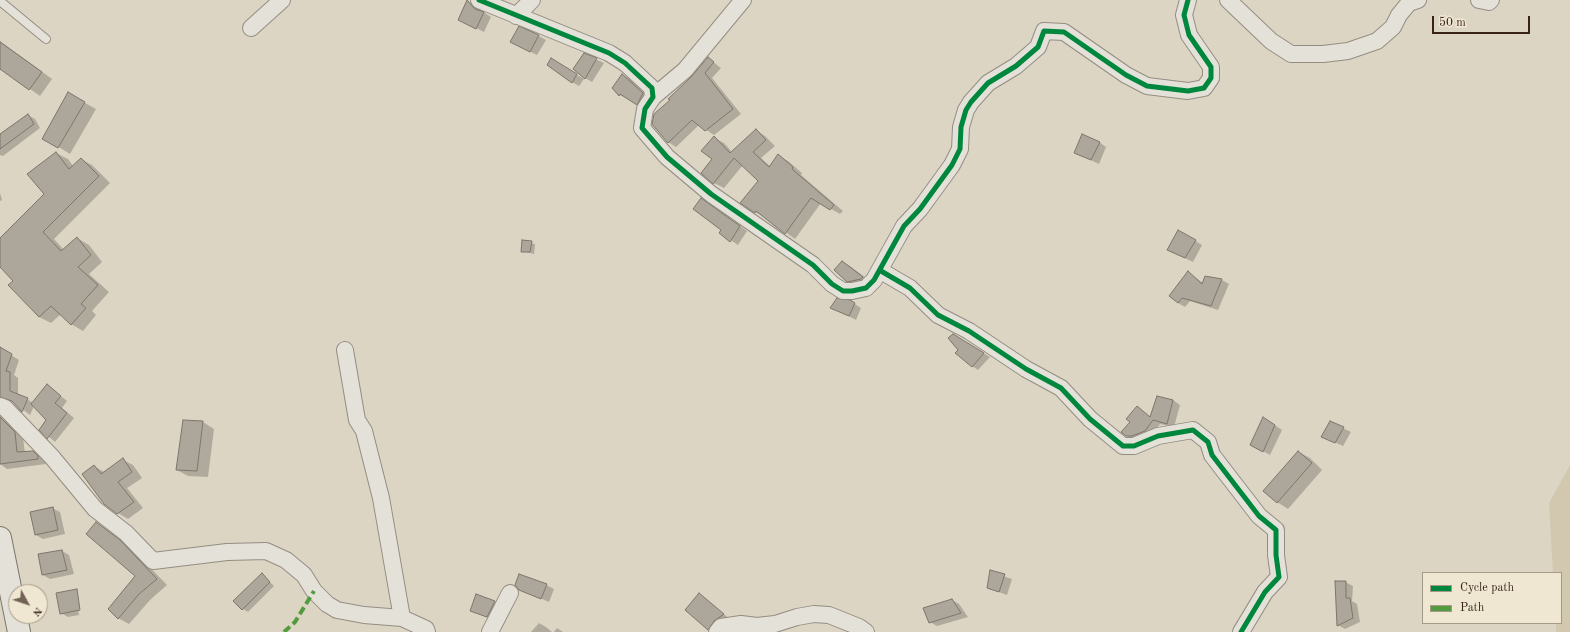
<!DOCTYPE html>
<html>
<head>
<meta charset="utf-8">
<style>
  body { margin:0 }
  #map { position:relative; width:1570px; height:632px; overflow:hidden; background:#dcd5c4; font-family:"Old Standard TT",serif }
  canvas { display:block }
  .legend { position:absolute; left:1422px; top:572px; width:140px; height:52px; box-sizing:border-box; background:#efe7d2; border:1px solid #a69988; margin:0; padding:5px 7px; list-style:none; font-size:12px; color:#392319 }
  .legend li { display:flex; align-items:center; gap:8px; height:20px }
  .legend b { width:20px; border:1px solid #a69988 }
  .north { position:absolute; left:8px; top:584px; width:40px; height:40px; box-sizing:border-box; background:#efe7d2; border:1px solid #a69988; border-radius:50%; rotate:130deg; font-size:11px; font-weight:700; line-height:16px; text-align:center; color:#392319 }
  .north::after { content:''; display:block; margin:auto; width:14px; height:18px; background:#726155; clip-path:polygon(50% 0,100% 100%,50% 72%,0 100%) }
  .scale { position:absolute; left:1432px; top:16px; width:98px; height:18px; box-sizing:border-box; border:2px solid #392319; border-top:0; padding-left:5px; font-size:12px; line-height:14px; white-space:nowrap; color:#392319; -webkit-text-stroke:3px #efe7d2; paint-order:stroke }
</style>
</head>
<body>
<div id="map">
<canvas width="1570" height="632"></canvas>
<ul class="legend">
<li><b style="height:5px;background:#00873e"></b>Cycle path</li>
<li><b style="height:5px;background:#529b3e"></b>Path</li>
</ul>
<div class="north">N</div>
<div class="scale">50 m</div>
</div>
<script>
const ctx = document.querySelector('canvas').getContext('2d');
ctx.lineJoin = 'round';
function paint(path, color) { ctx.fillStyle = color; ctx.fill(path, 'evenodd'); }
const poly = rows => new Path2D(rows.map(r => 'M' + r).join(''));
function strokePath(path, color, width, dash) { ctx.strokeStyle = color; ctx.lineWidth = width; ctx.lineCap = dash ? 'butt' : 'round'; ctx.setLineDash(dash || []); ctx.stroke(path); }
paint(poly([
  [1570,465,1570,632,1556,632,1556,623,1561,623,1561,573,1553,573,1549,503]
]), '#d2c7af');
paint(poly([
  [468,2,491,17,484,32,466,23],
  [539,36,546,40,537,55,519,46],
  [0,41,52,79,40,96,0,68],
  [584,54,604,63,592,82,585,78],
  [708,58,721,68,712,78,741,114,714,135,699,125,676,147,668,142,671,100],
  [559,64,584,79,579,86,572,82],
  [623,75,630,79,650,99,644,108,620,95,613,88],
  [69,94,96,109,70,154,44,138],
  [28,115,35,119,40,128,3,156,0,155,0,135],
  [756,130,765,136,775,146,761,158,771,167,779,156,788,161,802,173,801,175,843,211,840,214,821,203,795,239,765,217,755,212,759,181,743,165,724,188,714,183,714,138,724,143,732,152],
  [1099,142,1106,147,1099,164,1076,153],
  [56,153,68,159,73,166,81,159,92,165,110,183,54,239,64,250,77,238,89,245,102,262,89,274,109,292,92,311,96,315,83,331,71,324,61,314,51,323,39,317,15,281,0,266,0,239,45,194],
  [0,193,2,200,0,201],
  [708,203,747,231,738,245,720,233,722,230],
  [1186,235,1202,245,1193,262,1168,250],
  [523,241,535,244,534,254,522,251],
  [843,262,850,266,870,281,855,285,848,281],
  [1188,272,1203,283,1206,277,1222,280,1229,284,1218,310,1190,301,1185,307,1178,303],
  [850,301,861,308,856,320,832,308],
  [953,335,990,357,978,370,972,366,959,350],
  [0,348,19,360,14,375,18,378,18,395,34,403,47,385,67,401,62,408,74,418,55,442,40,429,47,420,34,406,30,415,12,401,2,403,0,409],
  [1173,400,1180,405,1174,427,1160,424,1152,435,1135,440,1127,436,1138,407,1151,417],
  [0,416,23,438,25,453,33,452,42,457,46,464,7,469,0,464],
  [184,421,203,422,214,429,208,477,188,476,177,470],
  [1270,422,1282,430,1270,455,1252,445],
  [1330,422,1351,432,1343,446,1323,437],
  [1299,452,1310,458,1322,470,1288,509,1277,502],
  [123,460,133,465,142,478,127,488,143,508,128,519,118,513,94,466,104,472],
  [52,508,60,512,65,534,43,539,36,535],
  [97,523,131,548,167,585,150,600,129,624,118,618,136,575],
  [62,551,69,555,74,574,50,579,43,575,40,555],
  [991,572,1012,579,1007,595,988,588],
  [262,574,274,586,248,612,243,609],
  [1345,582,1353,586,1352,601,1357,604,1360,622,1345,629,1338,625],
  [546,585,554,589,549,602,519,589],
  [699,595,730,619,713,632,708,629],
  [76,596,79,615,68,617,61,613],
  [476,596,502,606,494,621,471,610],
  [952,600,959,604,968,617,937,626,930,622],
  [539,623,546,627,552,632,531,632],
  [557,628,563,632,554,632]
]), '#0003');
const building = poly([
  [467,0,475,9,484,12,476,29,458,20,467,0],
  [519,26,539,35,530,52,510,42,519,26],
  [0,42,42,72,29,90,0,69,0,42],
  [584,53,597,58,585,79,573,69,584,53],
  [708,57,714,62,705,73,733,109,705,131,692,120,668,143,652,124,654,114,670,100,668,99,692,76,708,57],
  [551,58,577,74,572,83,547,65,551,58],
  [622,74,643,93,637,105,620,94,619,96,612,88,622,74],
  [68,92,85,102,58,148,42,139,68,92],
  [28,114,34,124,0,149,0,134,28,114],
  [756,129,766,140,753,152,769,167,778,154,793,167,792,169,834,205,830,210,811,198,785,234,756,211,755,213,740,203,758,181,734,158,713,184,701,173,712,159,701,151,714,136,730,153,756,129],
  [1082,134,1100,142,1091,160,1074,153,1082,134],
  [56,152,69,169,81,158,99,176,43,232,61,251,77,237,91,255,78,267,98,285,81,304,86,308,71,325,51,306,39,317,8,285,13,281,0,267,0,238,44,194,27,174,56,152],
  [701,198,740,226,730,242,719,233,721,230,693,209,701,198],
  [1178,230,1196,240,1185,258,1167,250,1178,230],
  [522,240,532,241,530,252,521,252,522,240],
  [842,261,863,277,861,279,847,282,834,270,842,261],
  [1188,271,1202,284,1205,276,1222,279,1211,306,1182,298,1178,303,1169,296,1188,271],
  [837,298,850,300,855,303,849,316,830,308,837,298],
  [953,334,984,353,972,367,955,353,958,350,948,338,953,334],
  [0,347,12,354,6,371,10,372,10,391,28,398,22,412,12,401,0,397,0,347],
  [47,384,61,396,55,403,67,413,47,439,39,430,46,420,31,404,47,384],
  [1157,396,1173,400,1167,424,1153,420,1145,431,1132,436,1126,436,1121,432,1130,422,1126,419,1137,406,1150,417,1157,396],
  [0,417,15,432,17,452,33,451,38,456,38,459,0,464,0,417],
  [1263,417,1275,425,1263,452,1250,445,1263,417],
  [183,420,203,421,197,471,176,470,183,420],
  [1330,421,1344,427,1335,443,1321,437,1330,421],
  [1298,451,1312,463,1277,503,1263,491,1298,451],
  [123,458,132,472,118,482,134,502,117,514,104,504,82,474,94,465,101,474,123,458],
  [53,507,58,530,35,535,30,512,53,507],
  [96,522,120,540,157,579,139,594,118,619,108,609,135,576,86,534,96,522],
  [62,550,67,570,42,575,38,554,62,550],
  [990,570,1005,574,999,592,987,588,990,570],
  [262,573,270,582,242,610,233,601,262,573],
  [519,574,547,584,541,599,519,590,515,585,519,574],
  [1335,581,1346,581,1346,598,1350,598,1353,618,1337,626,1335,581],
  [77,589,80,610,60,614,56,593,77,589],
  [699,593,724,614,714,621,708,630,685,610,699,593],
  [476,594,495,601,487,617,470,611,476,594],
  [952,599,961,613,929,623,923,608,952,599]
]);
paint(building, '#ada69b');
strokePath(building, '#7d756b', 1);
const lane = poly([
  [0,1,46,39]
]);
const street = poly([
  [479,0,609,53,625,63,652,88,653,97,645,109,642,128,667,157,711,194,813,265,832,284,843,291,852,291,866,288,874,280,904,226,920,209,952,165,960,149,961,127,966,110,971,102,988,83,1016,66,1038,47,1044,31,1064,32,1126,75,1147,86,1188,91,1204,88,1211,78,1211,67,1189,35,1184,15,1188,0],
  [1228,0,1271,41,1291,54,1323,54,1348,51,1377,41,1393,27,1399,15,1409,3,1418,0],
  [1479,0,1489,2,1491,0],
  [516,16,532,0],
  [251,28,282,0],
  [653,97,685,70,743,0],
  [881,271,910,288,938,315,969,331,1026,369,1061,388,1090,419,1123,446,1134,446,1158,436,1193,430,1208,442,1212,455,1259,516,1276,530,1276,555,1279,577,1265,592,1241,632],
  [345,350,357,420,364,431,381,498,402,618],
  [0,406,5,408,52,457,95,509,126,533,153,561,227,552,266,551,286,560,304,575,314,591,327,604,337,610,364,615,402,618,426,629,427,632],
  [490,632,510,593],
  [717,632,721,627,741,624,757,626,775,624,797,617,814,614,829,615,859,627,866,632]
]);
const secondary = poly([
  [0,538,19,632]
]);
strokePath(lane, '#948d82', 10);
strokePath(street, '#948d82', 18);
strokePath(secondary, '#7d756b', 24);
strokePath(lane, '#e4e1d8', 8);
strokePath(street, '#e4e1d8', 16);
strokePath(secondary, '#e4e1d8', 22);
strokePath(poly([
  [284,632,295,622,314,591]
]), '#529b3e', 4, [8, 4]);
strokePath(poly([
  [479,0,609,53,625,63,652,88,653,97,645,109,642,128,667,157,711,194,813,265,832,284,843,291,852,291,866,288,874,280,904,226,920,209,952,165,960,149,961,127,966,110,971,102,988,83,1016,66,1038,47,1044,31,1064,32,1126,75,1147,86,1188,91,1204,88,1211,78,1211,67,1189,35,1184,15,1188,0],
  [881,271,910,288,938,315,969,331,1026,369,1061,388,1090,419,1123,446,1134,446,1158,436,1193,430,1208,442,1212,455,1259,516,1276,530,1276,555,1279,577,1265,592,1241,632]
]), '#00873e', 5);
</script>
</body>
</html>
